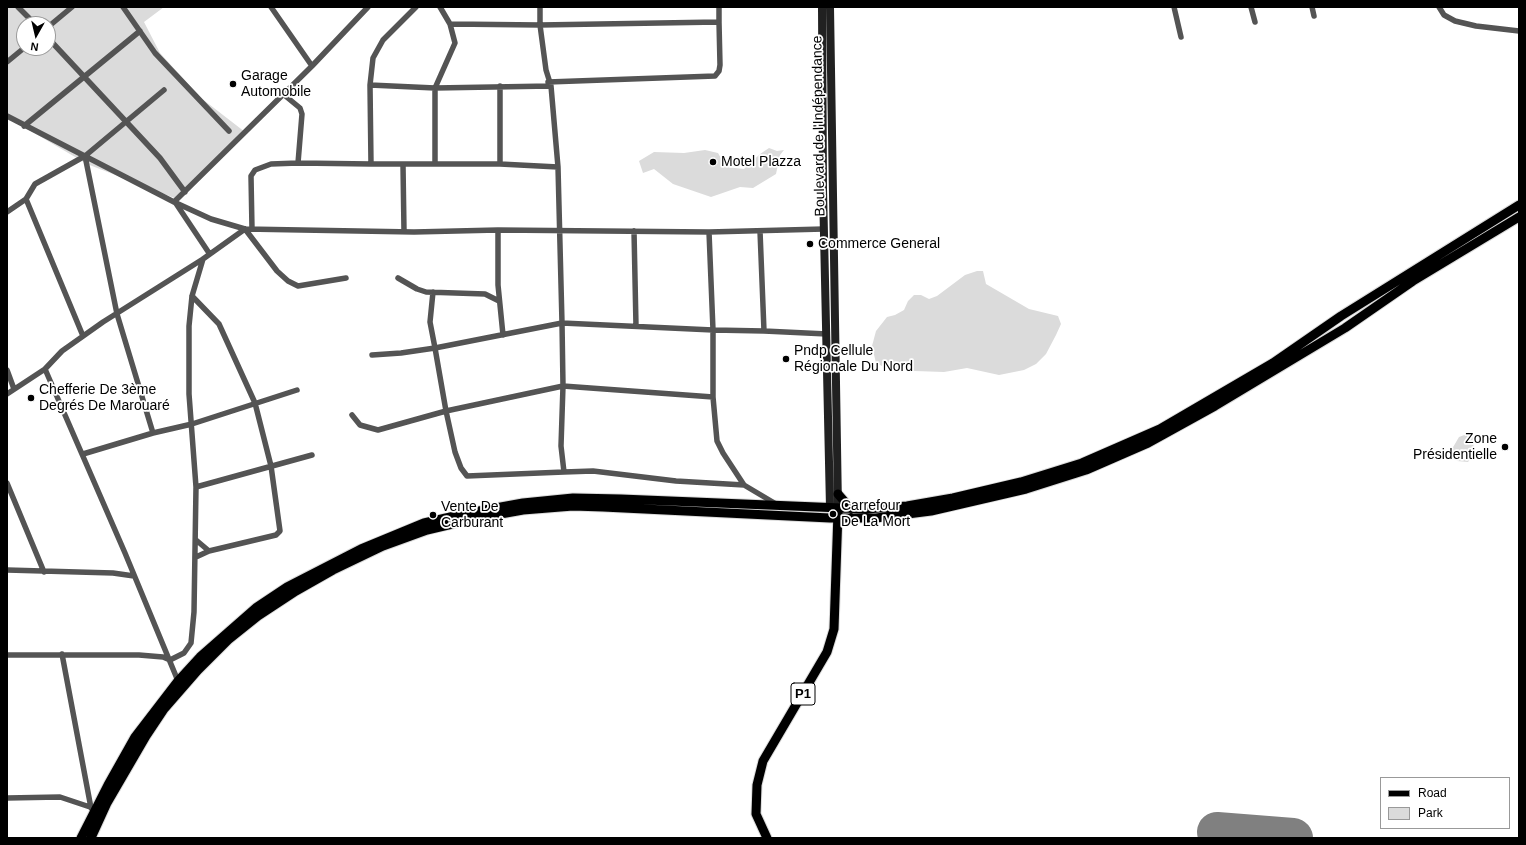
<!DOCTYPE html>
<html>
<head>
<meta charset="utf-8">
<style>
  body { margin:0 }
  #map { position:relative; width:1526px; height:845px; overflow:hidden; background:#fff; font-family:Arial,sans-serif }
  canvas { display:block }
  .frame { position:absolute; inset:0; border:8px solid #000; pointer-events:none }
  .legend { position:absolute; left:1380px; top:777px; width:130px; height:52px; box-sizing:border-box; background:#fff; border:1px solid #999; margin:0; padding:5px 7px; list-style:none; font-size:12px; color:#000 }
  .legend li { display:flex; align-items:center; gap:8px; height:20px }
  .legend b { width:20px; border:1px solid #999 }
  .north { position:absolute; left:16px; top:16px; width:40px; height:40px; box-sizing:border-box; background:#fff; border:1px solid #999; border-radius:50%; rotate:188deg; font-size:11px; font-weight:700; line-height:16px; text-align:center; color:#000 }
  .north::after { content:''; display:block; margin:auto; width:14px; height:18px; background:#000; clip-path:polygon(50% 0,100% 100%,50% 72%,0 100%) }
</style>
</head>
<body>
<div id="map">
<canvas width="1526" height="845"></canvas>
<div class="frame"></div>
<ul class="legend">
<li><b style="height:5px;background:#000"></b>Road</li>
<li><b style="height:11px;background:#dbdbdb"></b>Park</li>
</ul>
<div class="north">N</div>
</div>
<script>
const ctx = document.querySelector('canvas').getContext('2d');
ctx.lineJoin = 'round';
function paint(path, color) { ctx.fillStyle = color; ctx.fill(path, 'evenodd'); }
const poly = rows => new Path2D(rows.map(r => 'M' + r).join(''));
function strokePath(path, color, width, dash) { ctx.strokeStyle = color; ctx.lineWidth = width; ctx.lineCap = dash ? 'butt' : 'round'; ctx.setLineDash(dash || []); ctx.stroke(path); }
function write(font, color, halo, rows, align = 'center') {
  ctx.font = font + ' Arial,sans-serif'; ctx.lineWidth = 3.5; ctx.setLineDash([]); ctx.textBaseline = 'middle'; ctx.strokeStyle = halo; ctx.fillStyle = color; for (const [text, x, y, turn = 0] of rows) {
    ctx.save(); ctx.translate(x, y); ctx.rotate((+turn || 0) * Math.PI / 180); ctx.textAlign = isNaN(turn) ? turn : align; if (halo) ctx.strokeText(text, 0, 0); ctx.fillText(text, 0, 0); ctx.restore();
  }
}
paint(poly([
  [7,7,164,7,144,22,160,53,201,98,245,132,177,199,87,164,7,117],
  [24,24,48,24,48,48,24,48],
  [769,148,777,151,784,150,780,155,776,174,753,188,740,187,711,197,673,184,654,169,643,173,639,161,654,152,684,153,705,150,718,153,726,167,744,169,760,154],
  [977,271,983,271,986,284,1029,309,1058,316,1061,324,1056,335,1046,354,1036,364,1024,370,999,375,967,368,944,372,915,371,884,367,876,363,872,346,876,331,887,317,895,315,904,310,908,301,914,295,921,295,929,299,937,296,965,275],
  [1470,433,1474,435,1473,455,1468,462,1457,461,1452,449,1459,437]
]), '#dbdbdb');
paint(poly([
  [729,157,745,158,744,166,729,165]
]), '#a2a2a2');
strokePath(poly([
  [1280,838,1281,837]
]), '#808080', 16);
strokePath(poly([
  [1217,832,1293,838]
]), '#808080', 40);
const primary = poly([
  [838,494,851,509],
  [81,838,108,785,135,737,178,681,200,657,257,607,287,587,361,549,424,523,468,513,523,503,573,498,621,499,866,509,907,506,953,498,1021,482,1082,463,1160,429,1273,363,1341,316,1519,205],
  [91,838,107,803,146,736,164,709,198,670,228,640,258,616,296,591,333,570,383,546,427,530,478,518,523,510,573,506,603,507,830,518,876,518,931,511,1026,489,1086,470,1148,443,1215,406,1345,328,1413,281,1519,217],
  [767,838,756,814,757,785,763,761,827,652,834,629,838,512]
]);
strokePath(primary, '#dbdbdb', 11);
strokePath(poly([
  [18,7,35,24],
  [123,7,155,53,229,131],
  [271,7,312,66],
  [416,7,383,40,373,58,370,85,371,164,500,164,558,167],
  [440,7,450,24,540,25,719,22,719,7],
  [540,7,540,25,546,70,551,86,558,167,562,323,435,348,446,411,563,386,561,446,564,472,593,471,676,481,744,485],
  [1174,7,1181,37],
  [1251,7,1255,22],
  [1312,7,1314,16],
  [1439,7,1444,15,1455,21,1476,26,1519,31],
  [48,27,72,7],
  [48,38,160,158,185,192],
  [7,62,24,48],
  [548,82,715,76,719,71,720,65,719,22],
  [370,85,435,88,551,86],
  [283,94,300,108,302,114,298,163,371,164],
  [7,116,174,202,211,219,245,229,414,232,498,230,709,232,824,229],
  [24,126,140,31],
  [85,156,117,314,153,433],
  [435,163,435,88,455,43,450,24],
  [500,164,500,86],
  [403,165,404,231],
  [26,199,35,184,85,156,164,90],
  [174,202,312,66,368,7],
  [175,202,209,253],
  [7,212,26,199,83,336],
  [245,229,277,271,288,281,298,286,346,278],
  [252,229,251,176,255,170,271,164,298,163],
  [498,230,498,285,503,335],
  [634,231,636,326],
  [760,231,764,331],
  [709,232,713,330,713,397,563,386,562,323,713,330,764,331,827,334],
  [398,278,417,289,426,292,485,294,499,301],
  [192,296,219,324,255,403,271,466,280,531,276,535,209,551,196,557],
  [372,355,401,353,435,348,430,322,433,292],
  [45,369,125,553,178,681],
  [7,370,14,389],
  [7,394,45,369,62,351,103,322,203,259,245,229],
  [713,397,717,441,723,453,744,485,776,504],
  [352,415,360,425,378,430,446,411,455,452,461,468,467,476,564,472],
  [83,454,153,433,192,424,297,390],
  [7,483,44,572],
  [196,487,312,455],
  [196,540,209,551],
  [7,570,113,573,134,576],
  [62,654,91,808],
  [7,655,139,655,163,657,170,660,184,653,191,643,194,612,196,487,189,394,189,326,192,296,203,259],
  [7,798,60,797,93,808]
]), '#545454', 5.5);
strokePath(poly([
  [822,7,823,189,830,508],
  [830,7,838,508]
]), '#212121', 8);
strokePath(primary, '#000', 9);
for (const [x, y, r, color] of [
  [233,84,4,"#000"],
  [713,162,4,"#000"],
  [810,244,4,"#000"],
  [786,359,4,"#000"],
  [31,398,4,"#000"],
  [1505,447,4,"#000"],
  [833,514,4,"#000"],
  [433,515,4,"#000"]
]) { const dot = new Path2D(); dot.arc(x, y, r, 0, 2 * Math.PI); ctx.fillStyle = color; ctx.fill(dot); strokePath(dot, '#fff', 1.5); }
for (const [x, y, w] of [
  [803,694,24]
]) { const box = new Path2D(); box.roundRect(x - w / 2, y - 11, w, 22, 3); ctx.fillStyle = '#fff'; ctx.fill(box); strokePath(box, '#000', 1); }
write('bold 13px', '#000', null, [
  ["P1",803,694]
]);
write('14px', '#000', '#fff', [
  ["Garage",241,76],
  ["Automobile",241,92],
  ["Motel Plazza",721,162],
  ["Commerce General",818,244],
  ["Pndp Cellule",794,351],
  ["Régionale Du Nord",794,367],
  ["Chefferie De 3ème",39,390],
  ["Degrés De Marouaré",39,406],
  ["Zone",1497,439,"right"],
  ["Présidentielle",1497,455,"right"],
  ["Carrefour",841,506],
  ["De La Mort",841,522],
  ["Vente De",441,507],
  ["Carburant",441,523]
], 'left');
write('14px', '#000', '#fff', [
  ["Boulevard de l'Indépendance",819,126,-91]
]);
</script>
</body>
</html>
